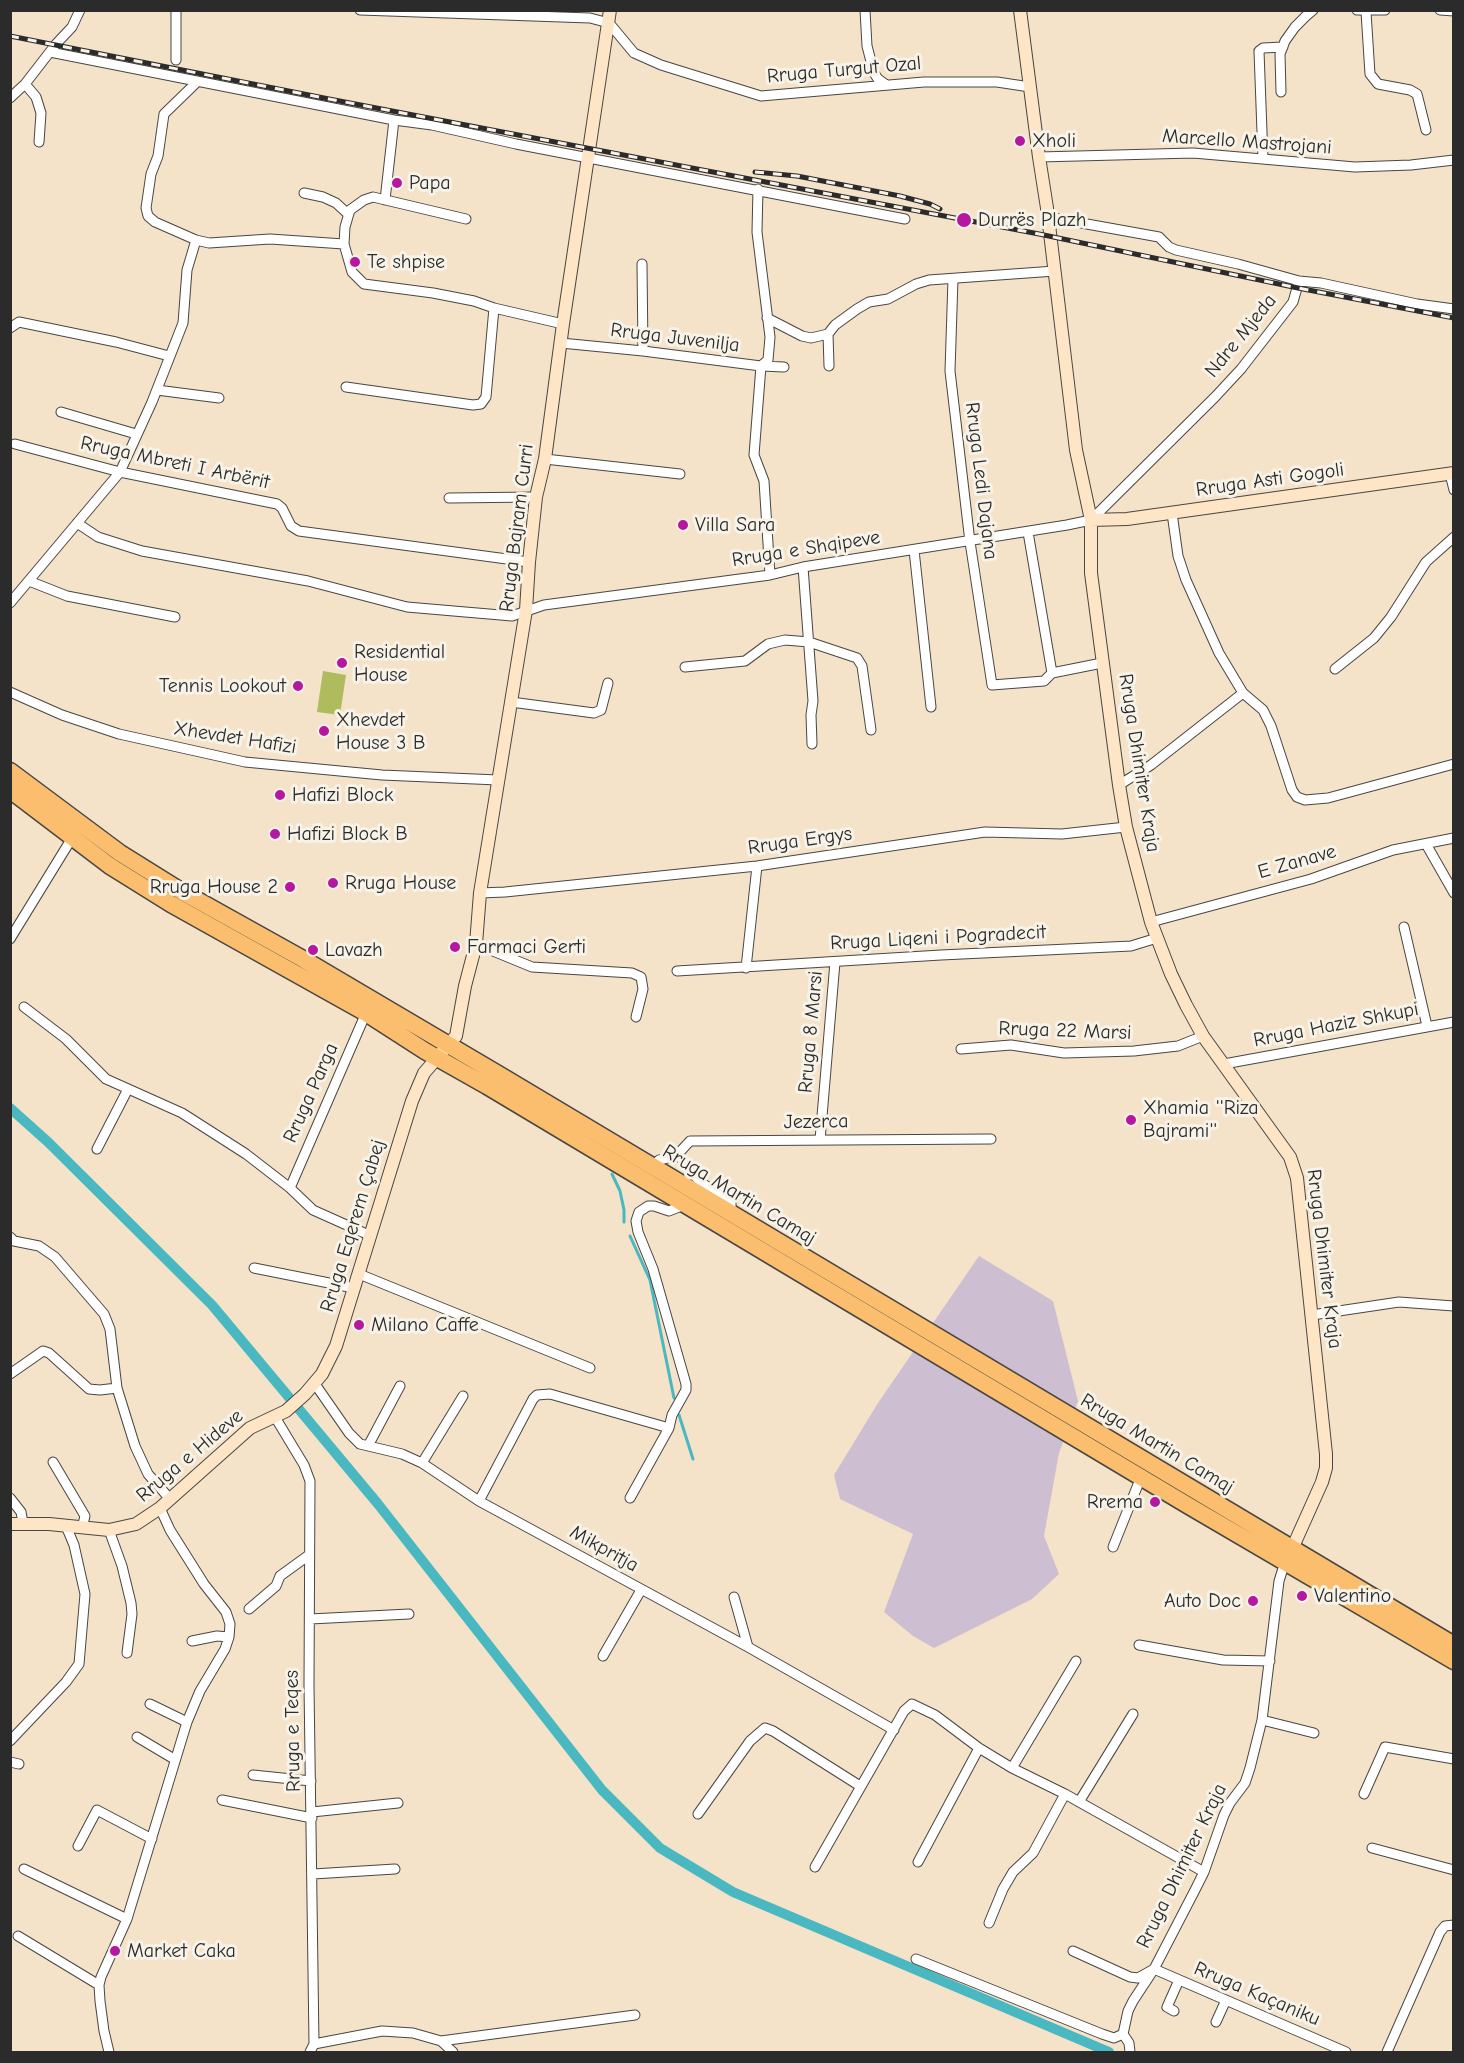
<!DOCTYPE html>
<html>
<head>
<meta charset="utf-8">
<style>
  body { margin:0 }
  #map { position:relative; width:1464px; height:2063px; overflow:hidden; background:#f4e2c9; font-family:"Comic Neue",sans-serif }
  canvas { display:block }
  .frame { position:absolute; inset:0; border:12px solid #2b2b2b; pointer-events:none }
</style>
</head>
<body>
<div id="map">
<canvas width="1464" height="2063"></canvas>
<div class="frame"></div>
</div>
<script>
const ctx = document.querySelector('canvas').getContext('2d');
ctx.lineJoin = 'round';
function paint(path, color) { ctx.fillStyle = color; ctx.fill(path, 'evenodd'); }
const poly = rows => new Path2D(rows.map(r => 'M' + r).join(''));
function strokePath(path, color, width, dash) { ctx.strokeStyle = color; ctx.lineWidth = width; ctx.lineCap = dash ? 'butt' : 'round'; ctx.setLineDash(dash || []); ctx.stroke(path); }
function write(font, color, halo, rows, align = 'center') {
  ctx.font = font + ' "Comic Neue",sans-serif'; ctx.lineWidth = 6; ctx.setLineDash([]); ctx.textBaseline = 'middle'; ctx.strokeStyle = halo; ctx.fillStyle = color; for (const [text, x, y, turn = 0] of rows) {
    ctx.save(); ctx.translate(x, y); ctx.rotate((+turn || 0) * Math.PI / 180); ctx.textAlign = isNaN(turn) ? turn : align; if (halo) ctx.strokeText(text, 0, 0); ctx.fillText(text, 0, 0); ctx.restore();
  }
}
paint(poly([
  [979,1256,1053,1301,1078,1401,1059,1453,1044,1536,1059,1574,1032,1599,934,1648,913,1636,884,1612,913,1534,840,1499,834,1475,878,1403]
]), '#cdbed2');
paint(poly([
  [323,671,346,675,340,715,317,712]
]), '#afbc5e');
strokePath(poly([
  [612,1174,620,1191,624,1210,624,1222],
  [630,1236,650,1280,674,1398],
  [679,1415,693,1459]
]), '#49b8c1', 3);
strokePath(poly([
  [10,1108,48,1142,212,1305,378,1504,602,1790,660,1848,733,1892,1109,2052]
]), '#49b8c1', 10);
const street = poly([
  [360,10,590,18,609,23,634,53,661,65,761,96,924,82,997,82,1030,87],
  [865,10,867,46,874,73,878,79,885,84],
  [1357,10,1385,10],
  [1440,10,1454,11],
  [1366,12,1370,74,1378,84,1410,90,1417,94,1426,130],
  [50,52,394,120,432,125,516,144,905,219],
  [176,60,176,10],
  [197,82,164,114,158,156,151,174,146,208,148,216,155,222,196,240,209,243,270,239,344,244],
  [25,84,36,97,41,113,39,142],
  [1281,92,1280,54,1285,41,1295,27,1306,16,1313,10],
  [10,98,25,84,56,44,72,27,80,10],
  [1039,157,1193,153,1355,167,1411,165,1454,160],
  [1263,159,1259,51,1263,48,1283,47],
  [758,189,757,232,770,337,768,360,761,366,754,455,764,481,770,575],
  [304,193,323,197,336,203,348,214],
  [385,200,394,120],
  [1048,217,1159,237,1169,247,1176,250,1238,264,1299,281,1321,283,1417,304,1454,309],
  [466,219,373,197,364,200,350,210,345,227,344,244,352,272,364,284,433,293,474,301,494,308,563,324],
  [642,264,643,351],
  [953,279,950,371,970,542,992,685,1044,681,1052,673,1102,663],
  [767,318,802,336,811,338,828,334],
  [10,328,19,322,116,342,169,356],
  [561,343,643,351,761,366,784,367],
  [829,366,828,334,835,325,857,309,869,302,888,299,916,284,929,280,1055,271],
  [346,387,473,405,481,404,486,397,494,308],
  [157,390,219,398],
  [61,412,136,434],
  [15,444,120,472,277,504,282,508,291,526,299,531,529,562],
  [545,459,680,474],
  [1450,474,1454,490],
  [449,498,536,497],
  [1172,513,1178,556,1186,580,1219,653,1243,693,1263,710,1271,726,1292,790,1297,797,1305,800,1328,798,1454,764],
  [77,523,98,537,142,551,308,581,407,607,512,616,544,605,770,575,803,567,1067,525,1091,520,1215,397,1241,369,1293,302,1299,281],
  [1028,532,1052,673],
  [914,550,931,707],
  [803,567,813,701,811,715,812,744],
  [29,581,67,596,175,617],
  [10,603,120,472,152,402,183,323,187,270,196,240],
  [685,667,745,661,768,644,785,640,809,642,857,658,862,666,871,730],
  [1335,669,1374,638,1391,617,1426,562,1454,537],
  [10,692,62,715,119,734,245,762,382,775,498,780],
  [511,702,594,713,601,710,608,683],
  [1119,785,1151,765,1243,693],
  [1426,844,1454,893],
  [480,893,505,892,757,866,985,832,1062,834,1126,827],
  [1151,922,1311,879,1393,850,1454,838],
  [1404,927,1427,1026],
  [10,939,72,838],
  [476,944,532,967,632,973,641,977,643,989,636,1017],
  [746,968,757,866],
  [677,971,941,955,1131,946,1157,938],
  [24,1007,66,1039,106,1079,182,1113,246,1154,290,1188,313,1210,371,1236],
  [961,1049,1011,1045,1064,1053,1134,1051,1178,1046,1203,1036],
  [1224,1064,1454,1022],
  [820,1140,835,962],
  [97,1149,128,1089],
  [678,1154,699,1181,731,1202,731,1214],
  [652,1167,659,1160,676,1156,690,1141,991,1139],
  [290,1188,366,1013],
  [10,1237,14,1241,39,1246,55,1257,104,1314,110,1329,117,1388,135,1446,148,1474,170,1499],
  [254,1268,354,1288],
  [359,1274,590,1368],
  [1312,1315,1399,1302,1454,1306],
  [10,1374,43,1351,49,1353,89,1389,100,1390,117,1388],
  [315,1384,349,1433,360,1444,402,1454,422,1463,479,1501,748,1647,894,1730],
  [275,1417,304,1465,310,1481,309,1685,314,2044,310,2052],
  [368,1446,400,1386],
  [53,1462,85,1516,82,1528],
  [422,1463,463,1396],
  [10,1498,21,1512,23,1523],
  [630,1498,669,1428,672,1415,686,1390,686,1384,653,1269,638,1232,636,1221,639,1212,648,1206,654,1206,669,1211,684,1205],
  [479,1501,533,1399,537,1395,550,1394,669,1428],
  [109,1530,122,1566,131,1603,132,1614,127,1653],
  [1113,1547,1141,1477],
  [734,1597,748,1647],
  [249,1609,276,1586,280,1576,309,1555],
  [310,1619,409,1614],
  [192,1641,217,1636,229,1637],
  [1139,1645,1223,1660,1270,1661],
  [603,1656,641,1590],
  [150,1704,187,1722],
  [1262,1720,1314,1733],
  [137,1737,174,1759],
  [10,1741,66,1682,79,1664,85,1594,74,1545,66,1526],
  [10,1762,19,1764],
  [1012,1768,1076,1661],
  [253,1775,311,1781],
  [1364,1794,1385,1747,1454,1759],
  [222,1800,312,1818],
  [1079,1802,1133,1714],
  [312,1812,398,1803],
  [698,1814,750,1741,765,1728,773,1731,860,1786],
  [78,1846,97,1810,152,1839],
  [1372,1848,1454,1870],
  [918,1862,979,1748],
  [815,1867,904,1711,912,1704,935,1715,979,1748,1012,1768,1065,1794,1204,1872],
  [24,1869,127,1919],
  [313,1874,395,1869],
  [989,1923,1003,1889,1013,1872,1033,1853,1065,1794],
  [18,1936,99,1985],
  [1073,1951,1130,1977,1138,1978,1154,1969,1346,2052],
  [916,1959,1102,2034,1114,2038,1123,2034,1128,2011,1133,2001,1154,1969,1195,1890,1204,1872,1224,1815,1230,1803,1245,1783,1250,1768,1262,1720,1279,1581,1285,1562],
  [1174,2011,1167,2007,1179,1980],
  [1216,2022,1226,2000],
  [1123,2034,1129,2043,1130,2052],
  [441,2041,635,2015],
  [314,2044,382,2031,413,2033,441,2041,453,2052],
  [109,2052,104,2031,100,2001,99,1985,101,1977,127,1919,187,1722,200,1691,225,1649,229,1637,230,1624,226,1612,204,1584,170,1530,160,1508],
  [1387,2052,1440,1932,1445,1926,1454,1925]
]);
const secondary = poly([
  [1020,10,1039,157,1047,208,1076,450,1091,520,1091,573,1119,785,1126,827,1151,922,1171,974,1186,1005,1203,1036,1290,1157,1297,1178,1326,1454,1326,1468,1322,1482,1292,1549],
  [1091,520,1127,519,1454,473],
  [10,1524,49,1524,109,1530,136,1524,160,1508,250,1428,286,1411,305,1394,322,1374,336,1346,412,1101,424,1073,456,1036,465,986,476,944,480,893,526,610,529,562,536,497,545,459,563,324,610,10]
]);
const highway = poly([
  [10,771,120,853,181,891,303,959,503,1077,1454,1645],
  [10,790,110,866,171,904,366,1013,425,1051,487,1086,1189,1506,1454,1661]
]);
strokePath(street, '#494643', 11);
strokePath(secondary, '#494643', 14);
strokePath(highway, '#494643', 19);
strokePath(street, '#fff', 9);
strokePath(secondary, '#fde5c5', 12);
strokePath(highway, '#fabe6e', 16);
const rail = poly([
  [10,36,329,99,1039,234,1298,288,1454,318],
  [755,172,797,176,900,196,930,204,940,209]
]);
strokePath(rail, '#2b2b2b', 5);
strokePath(rail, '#f7f3e8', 3, [9]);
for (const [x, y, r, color] of [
  [1020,141,6,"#b5179e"],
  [397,183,6,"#b5179e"],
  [964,220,8,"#b5179e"],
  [355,262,6,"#b5179e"],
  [683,525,6,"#b5179e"],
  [342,663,6,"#b5179e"],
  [298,686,6,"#b5179e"],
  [324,731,6,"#b5179e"],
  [280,795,6,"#b5179e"],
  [275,834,6,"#b5179e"],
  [333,883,6,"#b5179e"],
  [290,887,6,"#b5179e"],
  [455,947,6,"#b5179e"],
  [313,950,6,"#b5179e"],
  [1131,1120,6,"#b5179e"],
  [359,1325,6,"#b5179e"],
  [1155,1502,6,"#b5179e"],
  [1302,1596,6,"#b5179e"],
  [1253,1601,6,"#b5179e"],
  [115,1951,6,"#b5179e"]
]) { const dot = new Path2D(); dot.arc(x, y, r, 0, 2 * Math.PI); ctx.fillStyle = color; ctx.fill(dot); strokePath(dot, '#f7f3e8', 2); }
write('20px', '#2b2b2b', '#f7f3e8', [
  ["Rruga Turgut Ozal",844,70,-5],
  ["Marcello Mastrojani",1247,142,4],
  ["Ndre Mjeda",1241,336,-51],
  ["Rruga Juvenilja",675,338,7],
  ["Rruga Mbreti I Arbërit",175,463,12],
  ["Rruga Asti Gogoli",1270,480,-8],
  ["Rruga Ledi Dajana",981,481,83],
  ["Rruga Bajram Curri",517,528,-83],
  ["Rruga e Shqipeve",806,549,-9],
  ["Xhevdet Hafizi",235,738,9],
  ["Rruga Dhimiter Kraja",1139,763,81],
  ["Rruga Ergys",800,841,-8],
  ["E Zanave",1297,862,-16],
  ["Rruga Liqeni i Pogradecit",938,938,-3],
  ["Rruga Haziz Shkupi",1336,1025,-11],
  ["Rruga 22 Marsi",1065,1031,2],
  ["Rruga 8 Marsi",811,1032,-85],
  ["Rruga Parga",311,1093,-66],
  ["Jezerca",816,1122,-1],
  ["Rruga Martin Camaj",739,1195,31],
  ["Rruga Eqerem Çabej",353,1226,-73],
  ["Rruga Dhimiter Kraja",1324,1259,83],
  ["Rruga Martin Camaj",1157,1444,31],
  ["Rruga e Hideve",190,1456,-40],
  ["Mikpritja",604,1549,29],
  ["Rruga e Teqes",293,1731,-91],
  ["Rruga Dhimiter Kraja",1182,1866,-64],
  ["Rruga Kaçaniku",1257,1994,23]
]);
write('20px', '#2b2b2b', '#f7f3e8', [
  ["Xholi",1032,141],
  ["Papa",409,183],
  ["Durrës Plazh",978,220],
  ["Te shpise",367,262],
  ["Villa Sara",695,525],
  ["Residential",354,652],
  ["House",354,675],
  ["Tennis Lookout",286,686,"right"],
  ["Xhevdet",336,720],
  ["House 3 B",336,743],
  ["Hafizi Block",292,795],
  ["Hafizi Block B",287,834],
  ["Rruga House",345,883],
  ["Rruga House 2",278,887,"right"],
  ["Farmaci Gerti",467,947],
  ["Lavazh",325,950],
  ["Xhamia ''Riza",1143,1108],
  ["Bajrami''",1143,1131],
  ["Milano Caffe",371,1325],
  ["Rrema",1143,1502,"right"],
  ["Valentino",1314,1596],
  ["Auto Doc",1241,1601,"right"],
  ["Market Caka",127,1951]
], 'left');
</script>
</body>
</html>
